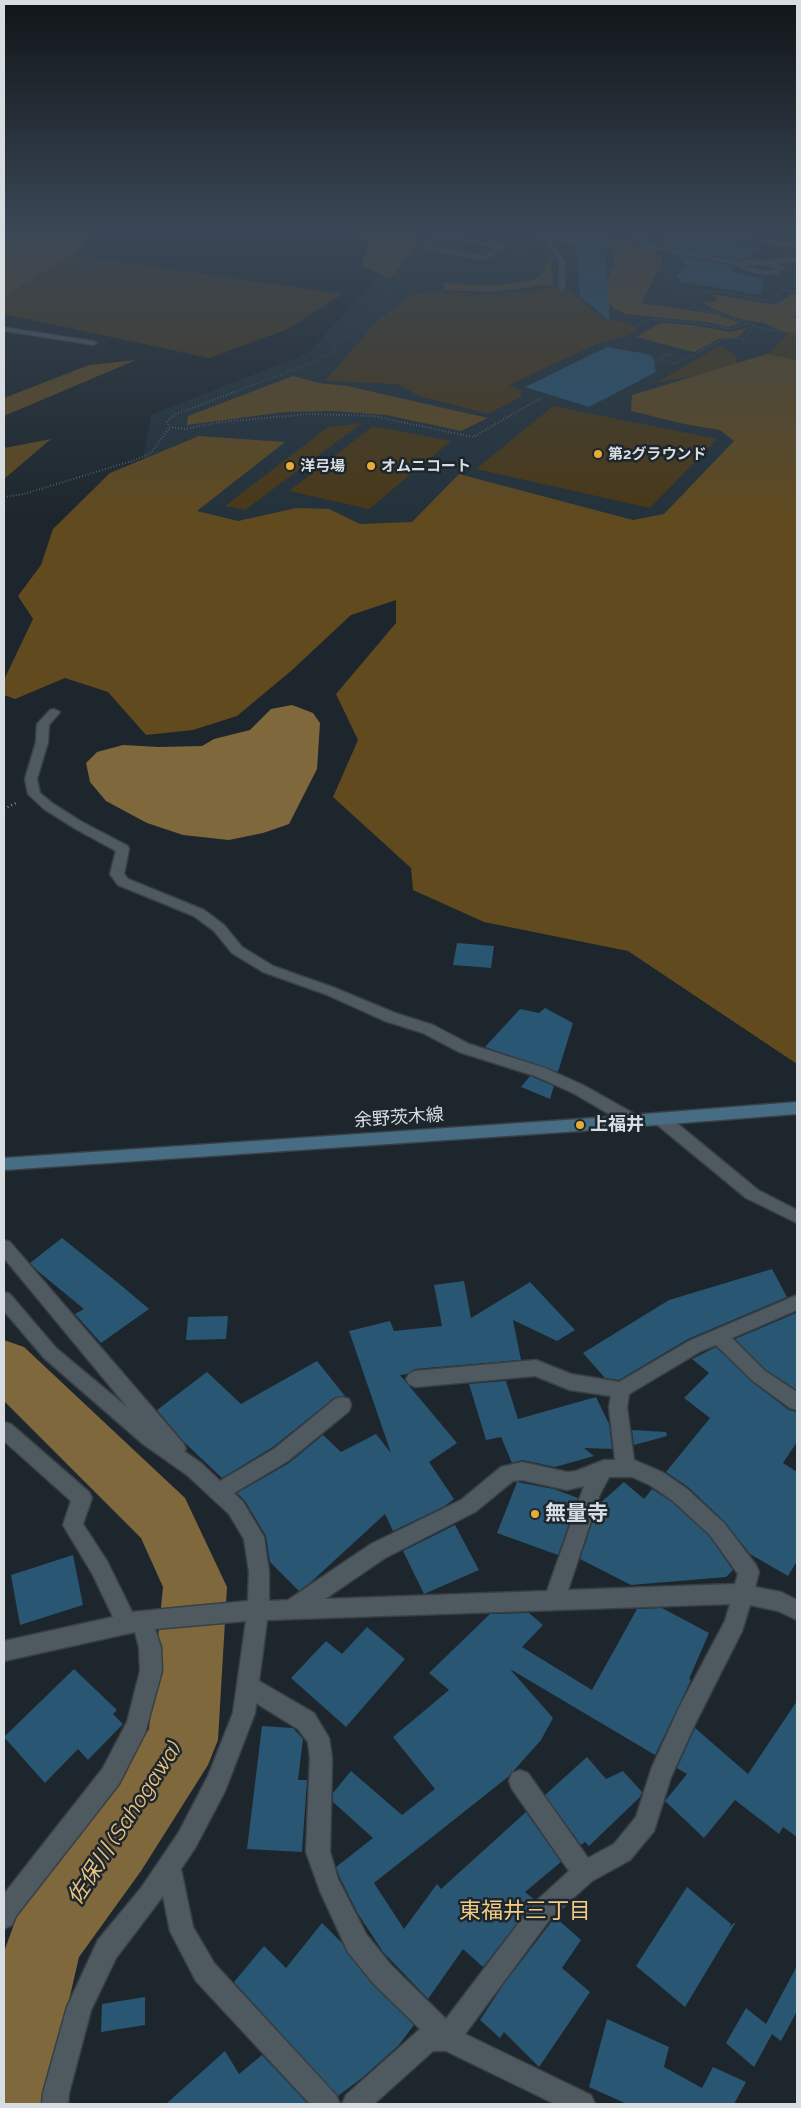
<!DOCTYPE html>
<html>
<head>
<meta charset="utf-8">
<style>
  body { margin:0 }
  #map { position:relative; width:801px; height:2108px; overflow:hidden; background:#1d262c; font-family:Raleway,sans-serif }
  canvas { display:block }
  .frame { position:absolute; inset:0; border:5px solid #d7dde1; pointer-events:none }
</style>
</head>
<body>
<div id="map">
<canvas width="801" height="2108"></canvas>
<div class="frame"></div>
</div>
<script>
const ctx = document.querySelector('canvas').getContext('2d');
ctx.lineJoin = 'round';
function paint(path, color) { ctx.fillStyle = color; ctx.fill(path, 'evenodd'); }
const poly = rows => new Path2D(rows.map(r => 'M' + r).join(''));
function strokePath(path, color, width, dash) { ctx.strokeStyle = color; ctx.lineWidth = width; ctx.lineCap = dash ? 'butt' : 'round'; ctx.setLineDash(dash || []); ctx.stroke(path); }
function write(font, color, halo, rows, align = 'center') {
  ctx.font = font + ' Raleway,"Noto Sans JP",sans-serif'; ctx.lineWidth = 5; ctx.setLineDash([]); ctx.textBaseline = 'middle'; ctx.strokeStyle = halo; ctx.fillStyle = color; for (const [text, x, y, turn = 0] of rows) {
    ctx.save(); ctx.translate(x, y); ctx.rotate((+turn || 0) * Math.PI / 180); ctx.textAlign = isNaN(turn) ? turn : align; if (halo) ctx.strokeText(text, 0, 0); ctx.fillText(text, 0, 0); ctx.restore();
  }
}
paint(poly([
  [385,228,668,228,797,248,797,408,620,582,132,525,151,415,308,353,416,237]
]), '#22313a');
paint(poly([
  [71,255,343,294,288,329,209,358,4,314,4,292],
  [565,287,601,317,633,325,638,330,624,337,596,344,509,385,521,390,521,397,488,414,419,396,398,384,325,381,378,320,413,294,445,292,488,295],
  [789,333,797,334,797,360,767,354],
  [719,346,735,355,739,367,656,383],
  [553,406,717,439,650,508,476,469],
  [362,423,245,510,225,506,328,427],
  [373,426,451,441,369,509,289,491]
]), '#4a3816');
paint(poly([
  [4,228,90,228,79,250,4,296],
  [331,228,386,228,427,240,415,248,390,279,361,265,370,241],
  [615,242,630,242,662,255,660,267,641,303,716,314,740,323,728,327,706,322,626,314,615,309,600,294,614,266,613,254,608,247],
  [551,256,553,284,492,292,444,290,443,283,488,286,530,281,540,276],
  [712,294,776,305,791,294,797,295,797,314,793,318,797,320,797,334,784,332,764,323,740,319,715,310,702,302,717,301],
  [660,323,692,325,730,332,747,328,738,337,719,339,694,352,636,337],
  [767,354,797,360,797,1064,628,951,484,922,413,890,411,868,333,797,358,740,336,694,396,623,396,600,351,615,291,671,237,716,193,730,146,735,108,692,65,678,15,699,4,695,4,680,33,619,18,596,41,565,53,529,110,473,199,436,285,442,197,511,238,521,296,508,329,509,360,524,412,522,459,474,633,520,664,514,734,441,720,430,684,424,631,411,632,395],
  [136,360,4,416,4,398,89,365],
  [293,376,319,383,347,386,488,418,461,431,386,415,332,411,285,412,187,425,188,416],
  [51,439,4,479,4,448]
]), '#614a1e');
paint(poly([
  [292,705,313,713,320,723,317,769,289,824,263,833,229,840,183,835,147,823,106,801,90,782,86,763,97,752,123,745,159,747,202,746,214,739,250,730,271,709]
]), '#80683d');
paint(poly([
  [4,1340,24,1347,185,1498,227,1587,218,1740,208,1765,141,1871,79,1957,45,2104,4,2104,4,1952,18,1913,89,1819,149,1729,163,1587,141,1538,4,1401,4,1340]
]), '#80683d');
paint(poly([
  [535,228,552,228,546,232,545,241,534,239],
  [564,228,607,228,610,252,605,252,610,321,580,297,577,246,555,243,555,236],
  [674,231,738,241,735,243,761,247,747,258,740,260,666,246,661,241],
  [676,255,737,267,732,271,764,279,761,295,677,281,680,278,674,277,687,267],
  [607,347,647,354,653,357,656,372,589,407,525,387],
  [457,943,494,946,491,968,453,965],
  [545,1008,573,1023,558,1072,485,1047,520,1009,539,1013],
  [530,1076,554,1086,550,1099,521,1087],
  [62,1238,117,1282,149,1309,101,1343,75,1314,84,1309,40,1273,30,1263],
  [772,1269,787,1297,688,1339,619,1380,605,1378,583,1353,669,1300],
  [464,1281,471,1318,530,1282,575,1330,557,1341,513,1320,521,1360,415,1369,407,1374,400,1375,457,1443,429,1462,454,1499,445,1506,393,1531,385,1514,311,1582,299,1591,270,1562,266,1536,245,1501,237,1493,289,1463,323,1435,341,1452,376,1434,391,1453,349,1331,390,1321,394,1331,442,1326,434,1285],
  [796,1313,797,1315,797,1390,766,1370,735,1339],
  [228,1316,226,1339,186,1340,188,1317],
  [716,1347,752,1382,789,1410,797,1412,797,1442,783,1463,797,1472,797,1561,788,1576,750,1554,725,1522,688,1487,666,1472,710,1418,684,1398,709,1373,692,1359],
  [317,1361,345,1396,334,1398,273,1447,222,1478,185,1443,157,1410,207,1372,241,1404],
  [506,1381,518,1419,596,1397,609,1424,612,1449,584,1448,594,1456,555,1467,522,1460,512,1463,501,1437,486,1440,469,1384],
  [632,1430,666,1432,667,1436,634,1445],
  [517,1482,554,1489,578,1498,558,1555,497,1533],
  [624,1482,644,1499,652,1489,672,1502,709,1536,733,1570,726,1577,631,1585,580,1559,598,1505],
  [455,1525,479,1570,424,1594,403,1551],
  [73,1555,83,1605,20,1625,11,1575],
  [662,1608,709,1633,689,1679,691,1680,655,1755,510,1669,553,1718,541,1740,508,1777,374,1883,404,1929,437,1884,441,1889,526,1812,561,1862,525,1892,535,1900,483,1967,463,1949,428,1999,383,1952,358,1914,340,1878,336,1867,373,1838,333,1802,333,1793,351,1771,402,1815,435,1789,393,1737,449,1690,429,1673,490,1614,529,1613,543,1625,522,1647,592,1690,637,1609],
  [367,1627,405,1659,346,1727,291,1678,326,1641,342,1654],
  [74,1669,117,1710,113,1714,123,1724,88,1760,78,1749,45,1783,4,1737],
  [797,1701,797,1837,783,1827,779,1834,735,1800,704,1838,665,1801,687,1774,677,1768,695,1728,748,1774],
  [262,1726,293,1728,303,1739,298,1780,307,1780,302,1852,247,1849],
  [587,1757,606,1779,623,1771,642,1792,640,1797,589,1846,585,1842,581,1845,545,1795],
  [687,1887,731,1924,729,1927,736,1922,685,2007,636,1966],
  [555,1917,581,1940,562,1968,590,1992,539,2067,504,2032,500,2038,480,2020,503,1985],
  [322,1923,342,1943,347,1953,372,1984,414,2025,398,2046,362,2078,338,2096,234,1982,264,1946,286,1968],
  [797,1966,797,2011,781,2041,772,2034,754,2067,726,2043,746,2008,766,2024],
  [145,1997,145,2025,101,2032,102,2004],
  [607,2019,669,2047,664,2067,702,2088,713,2067,746,2082,734,2104,627,2104,589,2087],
  [225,2051,239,2074,262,2055,308,2104,166,2104]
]), '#295672');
const lane = poly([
  [439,228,445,228,444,235,507,246,485,260,423,249,423,247,438,235,439,228],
  [442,238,498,247,484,256,430,247,442,238],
  [555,228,562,228,553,235,553,245,565,261,565,288,562,290,559,288,559,261,547,245,547,234,555,228],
  [625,228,631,228,646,241,657,246,740,262,744,260,768,261,797,257,797,261,776,264,784,268,777,274,757,274,740,268,738,265,653,249,642,243,625,228],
  [744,265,767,265,776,268,774,271,758,270,744,265],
  [4,327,93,341,97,343,93,345,4,331,4,327]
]);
const street = poly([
  [675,228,689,228,797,244,797,248,675,228],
  [54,709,60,712,49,725,48,742,37,779,40,793,52,803,82,822,128,846,129,849,124,874,128,879,204,910,224,925,242,947,273,966,335,988,395,1013,433,1025,469,1044,545,1068,583,1085,640,1117,642,1121,640,1125,634,1127,628,1125,573,1093,535,1076,459,1052,423,1033,385,1021,325,994,263,972,232,953,214,931,194,916,118,885,110,874,116,851,74,828,44,809,28,794,25,779,36,742,37,724,50,710,54,709],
  [661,1113,667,1115,758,1190,797,1210,797,1223,746,1198,655,1123,653,1119,655,1115,661,1113],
  [4,1240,10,1242,183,1443,186,1449,184,1451,201,1463,220,1481,274,1449,335,1399,342,1397,349,1399,351,1405,349,1411,288,1461,234,1493,243,1502,264,1537,269,1572,269,1601,288,1600,371,1544,461,1500,501,1467,522,1462,567,1472,576,1471,604,1460,615,1460,609,1407,611,1396,570,1390,535,1376,415,1387,409,1384,406,1379,409,1374,415,1371,536,1360,571,1374,619,1382,689,1341,797,1295,797,1310,732,1338,765,1371,797,1392,797,1410,790,1408,753,1381,716,1345,701,1351,629,1394,627,1407,634,1460,664,1473,687,1489,724,1523,756,1565,759,1572,755,1587,781,1592,797,1600,797,1620,778,1611,750,1605,742,1631,696,1722,671,1777,654,1831,630,1860,592,1881,550,1919,465,2034,591,2095,595,2104,555,2104,446,2051,433,2051,374,2104,342,2104,346,2095,420,2029,373,1983,348,1952,320,1891,306,1852,310,1758,308,1742,298,1729,256,1703,255,1713,225,1791,195,1848,181,1869,193,1927,214,1963,336,2095,340,2104,310,2104,196,1981,170,1931,163,1896,116,1958,91,2010,69,2093,68,2104,42,2104,43,2093,67,2007,98,1940,141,1888,179,1832,208,1776,233,1713,246,1621,155,1629,161,1647,162,1671,145,1733,119,1784,16,1916,12,1925,4,1929,4,1894,103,1768,127,1722,140,1671,139,1647,135,1632,4,1661,4,1641,113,1617,93,1575,63,1525,71,1501,4,1441,4,1422,11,1424,89,1492,92,1498,83,1524,107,1561,132,1612,248,1601,249,1572,244,1539,229,1514,187,1475,143,1444,44,1358,4,1311,4,1292,10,1294,56,1348,128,1408,4,1258,4,1240],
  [609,1477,632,1477,650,1485,673,1501,710,1535,738,1574,735,1584,568,1590,600,1494,609,1477],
  [522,1480,567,1490,584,1486,547,1591,325,1599,385,1558,475,1512,513,1481,522,1480],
  [730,1604,725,1621,680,1706,652,1767,636,1817,614,1844,588,1858,528,1773,520,1770,512,1773,509,1781,512,1789,569,1871,534,1903,446,2019,391,1965,366,1934,338,1879,330,1852,332,1758,329,1738,314,1713,259,1681,267,1620,730,1604]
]);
const secondary = poly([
  [797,1102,797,1114,580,1131,4,1170,4,1158,580,1119,797,1102]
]);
strokePath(lane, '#394045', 2);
strokePath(street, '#394045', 3);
strokePath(secondary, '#394045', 3);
strokePath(poly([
  [596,240,621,244],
  [572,248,578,250,578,257],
  [519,251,533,242],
  [579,270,623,271,634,267,647,268,656,275,671,277],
  [781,289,797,292],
  [441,292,439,283,460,282],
  [674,293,721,292,778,302,795,309,785,318,797,320],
  [753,326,783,296,776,295,783,286],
  [753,326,788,334],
  [635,327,652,319,697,323,730,329,747,324],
  [777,330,797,329],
  [653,361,667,354,671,355,661,360,674,364,727,338,745,339,753,326,715,312,693,308,695,306,674,293,669,280,673,272,681,268],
  [231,393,315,362,330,353,371,313,414,256]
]), '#81888d', 1, [0.5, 2]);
strokePath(poly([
  [235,392,176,414,167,421,169,427,184,429,221,422,310,414,373,416,473,437,541,398],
  [4,497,24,494,135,460,151,453,170,427]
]), '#81888d', 2, [0.5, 2.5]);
strokePath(poly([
  [4,809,18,802]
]), '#81888d', 2.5, [1, 3]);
paint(lane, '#4f5960');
paint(street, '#4f5960');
paint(secondary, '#466d84');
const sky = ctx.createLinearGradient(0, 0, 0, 523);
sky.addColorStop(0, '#101518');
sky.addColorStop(0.44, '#3a4756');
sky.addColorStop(1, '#3a475600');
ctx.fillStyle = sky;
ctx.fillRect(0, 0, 801, 523);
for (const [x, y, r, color] of [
  [598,454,5,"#e7ac36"],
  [290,466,5,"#e7ac36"],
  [371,466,5,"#e7ac36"],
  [580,1125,5,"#e7ac36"],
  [535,1514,5,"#e7ac36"]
]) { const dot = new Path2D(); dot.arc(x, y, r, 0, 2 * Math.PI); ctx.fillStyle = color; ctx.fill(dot); strokePath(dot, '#1d262c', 2); }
write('bold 15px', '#d7dde1', '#1d262c', [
  ["第2グラウンド",608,454],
  ["洋弓場",300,466],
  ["オムニコート",381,466]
], 'left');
write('18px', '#d7dde1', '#1d262c', [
  ["余野茨木線",399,1118,-4]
]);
write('bold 18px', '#d7dde1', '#1d262c', [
  ["上福井",590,1125]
], 'left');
write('bold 21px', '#d7dde1', '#1d262c', [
  ["無量寺",545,1514]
], 'left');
write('italic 22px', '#ebc37f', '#1d262c', [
  ["佐保川 (Sahogawa)",125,1823,-57]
]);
write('22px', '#f4cb84', '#1d262c', [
  ["東福井三丁目",525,1911]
]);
</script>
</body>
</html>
